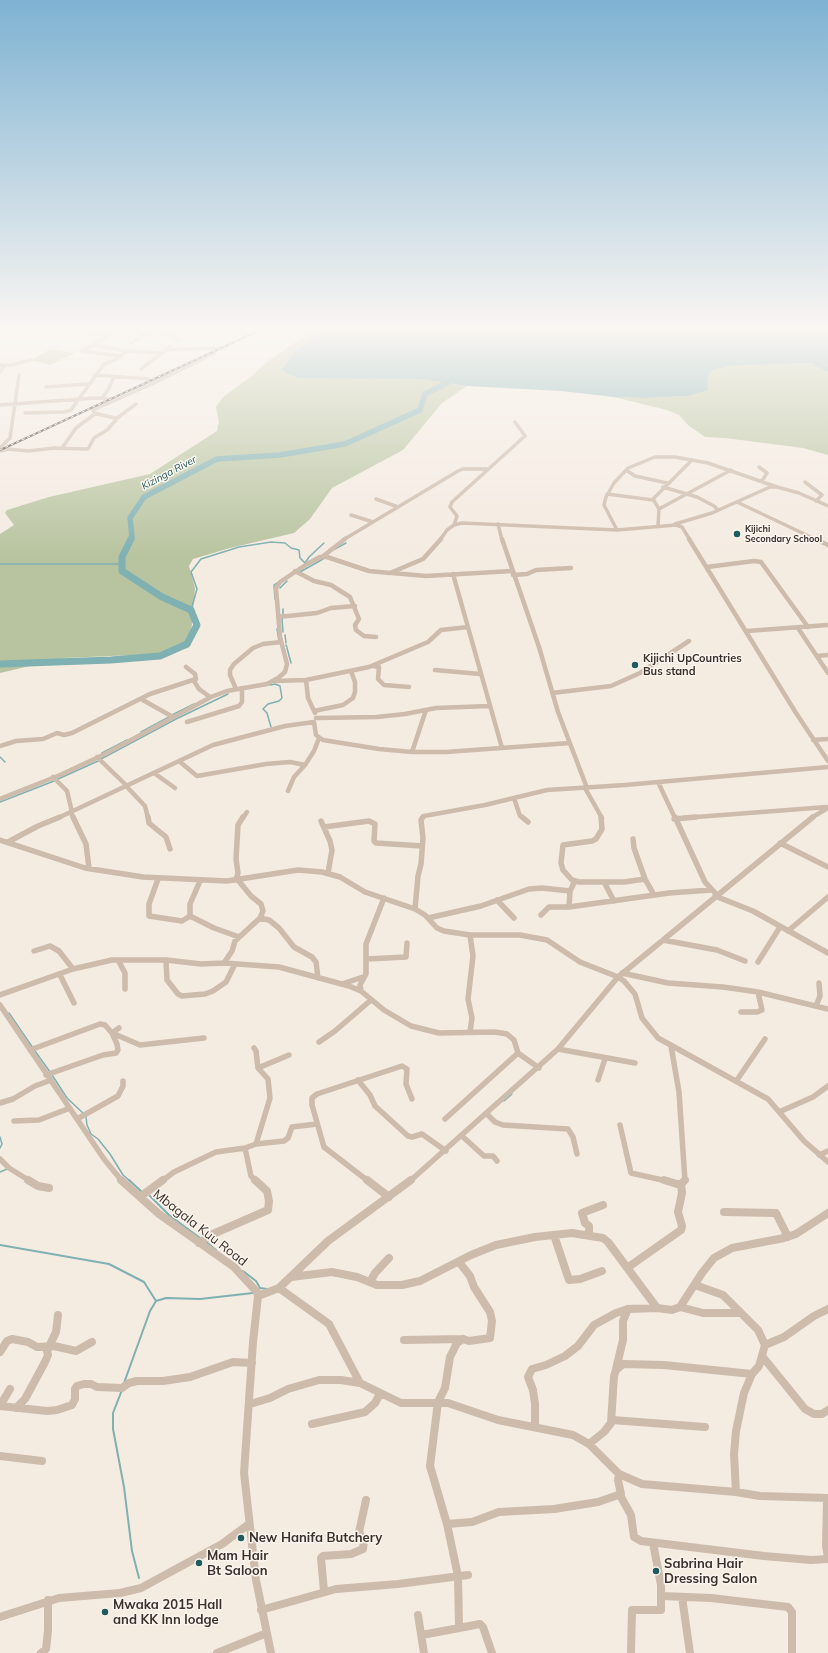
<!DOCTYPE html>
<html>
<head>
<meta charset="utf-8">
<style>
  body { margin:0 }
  canvas { display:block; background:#f4ebe1 }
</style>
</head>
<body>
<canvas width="828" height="1653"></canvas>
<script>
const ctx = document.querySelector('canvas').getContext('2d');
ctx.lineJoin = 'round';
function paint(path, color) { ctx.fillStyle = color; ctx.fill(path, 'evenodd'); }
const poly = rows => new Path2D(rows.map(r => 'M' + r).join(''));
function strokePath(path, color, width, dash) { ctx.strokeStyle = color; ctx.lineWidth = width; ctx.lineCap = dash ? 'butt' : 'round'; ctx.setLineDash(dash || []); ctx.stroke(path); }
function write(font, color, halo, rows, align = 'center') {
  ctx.font = font + ' Mulish,sans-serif'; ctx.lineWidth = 3; ctx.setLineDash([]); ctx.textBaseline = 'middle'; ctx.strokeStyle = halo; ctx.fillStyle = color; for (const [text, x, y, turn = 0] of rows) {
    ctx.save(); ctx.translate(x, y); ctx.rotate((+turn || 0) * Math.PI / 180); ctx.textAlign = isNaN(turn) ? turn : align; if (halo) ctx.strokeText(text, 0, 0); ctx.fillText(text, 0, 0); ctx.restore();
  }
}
paint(poly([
  [319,326,329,326,293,353,359,378,422,379,467,386,442,403,403,450,332,488,310,519,294,533,230,548,193,559,189,566,195,588,191,634,191,644,188,648,156,654,64,658,0,673,0,534,14,525,5,513,7,510,49,497,150,474,217,431,219,422,216,407,223,397,252,376,268,361],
  [51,349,75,353,50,365,32,360],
  [816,363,828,365,828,455,803,448,725,438,705,437,688,425,679,415,667,410,614,397,645,398,687,396,707,381,710,371,729,366]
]), '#b8c4a0');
paint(poly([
  [329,326,783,326,828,330,828,365,816,363,729,366,710,371,707,381,708,390,687,396,645,398,614,397,561,391,467,386,422,379,300,378,288,374,282,370,293,353]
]), '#7fb0b2');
strokePath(poly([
  [149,380,156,380],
  [133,390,170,373],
  [43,430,92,407,111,400]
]), '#7fb0b2', 1);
strokePath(poly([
  [335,549,346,543],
  [305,563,309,557,324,543],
  [0,564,122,564],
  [300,572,323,559],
  [280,588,287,581],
  [275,599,274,585,277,583],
  [283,609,283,615],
  [191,610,197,589,191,572,201,559,239,547,271,542,285,543,291,548,299,550,300,558,305,563],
  [282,618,283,632],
  [277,629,279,641],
  [285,635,286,643],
  [286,645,287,647],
  [287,648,291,663],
  [270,685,275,684,280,686,282,698,279,701,268,704,263,709,267,713,271,727],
  [172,715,194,704],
  [141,732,169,717],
  [102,753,127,740],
  [0,757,5,762],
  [101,759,176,719,228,694],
  [58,779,98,761],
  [0,802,54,781],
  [9,1013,33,1048],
  [35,1051,50,1072],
  [52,1075,67,1098,84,1114],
  [504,1101,512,1094],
  [86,1117,87,1125,91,1134,98,1139,110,1154,123,1175,130,1181],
  [0,1137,2,1144,0,1148],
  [0,1172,7,1169]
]), '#7fb0b2', 1.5);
strokePath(poly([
  [129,1180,142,1192],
  [150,1196,169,1215,200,1238],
  [205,1241,216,1250],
  [0,1245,109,1264,144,1282,156,1301,150,1311,124,1383],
  [243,1271,256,1281,260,1288,267,1289],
  [156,1301,166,1298,200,1299,253,1293],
  [122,1390,113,1413,113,1429,124,1487,132,1551,139,1578]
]), '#7fb0b2', 2);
strokePath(poly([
  [816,363,828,369],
  [131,540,132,537,130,518,144,497,217,459,280,455,345,444,420,410,425,394,447,383]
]), '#7fb0b2', 5.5);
strokePath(poly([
  [0,664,111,660,160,656,187,644,197,625,191,610,162,597,122,571,122,557,131,539]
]), '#7fb0b2', 7);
strokePath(poly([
  [127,326,170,334,175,339,181,340],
  [204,326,208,327],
  [72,329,108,336],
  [131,343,153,330],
  [94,345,81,351,121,356],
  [166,350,220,348],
  [127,351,161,353],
  [0,365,11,365,31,360],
  [141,369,171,346],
  [0,372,5,365],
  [95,375,149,379],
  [46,387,89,384],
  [102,398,108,390,114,377],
  [0,405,94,398,115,399],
  [25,413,64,412,71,410,104,364,117,359,127,351,98,346,95,343,125,326],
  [116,419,136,404],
  [0,448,10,438,19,375],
  [62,448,76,428,96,413],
  [0,451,8,449,28,451,54,448,88,449,94,438,107,430,116,420,115,418,94,413,93,410,150,385,215,353],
  [759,467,767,473,762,481],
  [626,470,635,476,667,483],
  [805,482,822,495,816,501],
  [663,487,697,497,714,506,718,510],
  [607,494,653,500],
  [376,499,398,507],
  [737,502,817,540],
  [659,509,731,470],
  [351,515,373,522],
  [498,524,502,540],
  [675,524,712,513,770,487,777,487,799,493,828,506],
  [454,525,457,516,450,507,452,502,525,436,515,422],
  [658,526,659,509,653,499,692,460],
  [617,530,604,505,606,497,614,483,628,468,655,457,675,457,708,463,777,487],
  [343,540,458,471,463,469,487,469],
  [440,540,447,530,454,525,462,523,617,530,676,525,682,527,690,540]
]), '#cdbbac', 3.5);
strokePath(poly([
  [502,539,539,647,558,712,587,788],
  [689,539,796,713,828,761],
  [815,539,828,545],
  [322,557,345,539],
  [707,567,754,561,761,562,808,627],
  [295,571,314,581,331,585,350,597,359,619,355,625,356,630,364,636,376,637],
  [392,573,426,576,512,571],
  [453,574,502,748],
  [513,575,527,574,536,570,571,568],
  [278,617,317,613,331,608,355,606],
  [798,628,828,673],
  [747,631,828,625],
  [817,656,828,655],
  [373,666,379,667,378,679,384,685,409,687],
  [186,667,195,674,196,679,194,681,199,689,210,697],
  [435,670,480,674],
  [306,680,308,698,315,713],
  [275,681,306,680,369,667,428,642,441,630,468,627],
  [236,689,230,675,230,670,234,664,253,648,263,644,281,642],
  [552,693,611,686,640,673,689,641],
  [141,699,173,717],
  [314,711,343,705,353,698,355,692,355,682,351,671],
  [316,718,377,717,405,714,436,708,489,706],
  [187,722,239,706,242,702,242,688],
  [813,740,828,739],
  [0,746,16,741,43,739,57,733,64,735,72,733,150,694,196,679],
  [412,752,426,710],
  [97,757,127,786],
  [179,761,197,776,266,764,290,762,305,765],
  [154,773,175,788],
  [53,777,67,791,72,812],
  [658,782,675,818],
  [127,787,145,806,148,818],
  [585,788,602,818],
  [288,791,294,777,305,765,314,751,319,738],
  [514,798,520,816,523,818],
  [0,799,60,775,105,754,211,697,227,691,267,684,278,678,285,672,287,664,280,637,276,588,280,582,307,564,320,557,327,557,369,571,390,573,423,559,441,539],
  [71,813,74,818],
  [58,818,213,745,285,726,314,722,316,735,323,740,379,749,412,752,446,752,570,743],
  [243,818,247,812],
  [422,818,424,816,485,805,547,790,625,785,828,767],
  [683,818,827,807],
  [811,818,828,808]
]), '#cdbbac', 4.5);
strokePath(poly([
  [73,817,86,844,89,868],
  [148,817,149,823,166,837,170,849],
  [522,817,528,822],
  [601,817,602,829,596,839,592,841,563,845,561,863,563,870,572,880,579,882,624,882,645,879],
  [675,817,705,882,717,895],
  [674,819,696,817],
  [321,821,330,841,332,850,328,873],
  [324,827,369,821,375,824,374,841,376,843,422,846],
  [633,839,634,848,645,879,654,895],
  [0,840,85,868,143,877,227,881,298,870,322,872,340,877,365,892,415,909,425,915,437,928,444,931,470,935,520,935,547,940,580,962,618,977,624,981,635,994,642,1018,658,1038,768,1099,804,1141,828,1162],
  [8,842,38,826,60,817],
  [780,843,828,867],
  [158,879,149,904,149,916,182,921,190,916],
  [236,880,238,873,236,859,238,825,243,817],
  [200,881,190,904,190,916,214,928,239,937],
  [604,882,614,901],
  [715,896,753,911,828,953],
  [497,900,514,918],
  [569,907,570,891,575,881],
  [415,909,418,876,421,864,423,838,421,820,423,817],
  [541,915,549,907,569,907,669,893,711,890],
  [260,918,269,920,279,928,294,947,312,957,316,962,318,978],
  [428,918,481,906,529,889,542,888,570,891],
  [788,931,828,897],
  [470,935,473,956,468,999,472,1018,470,1032],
  [663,940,717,950,745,961],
  [34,951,50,946,59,951,73,969],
  [367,959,406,957,407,943],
  [118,960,125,973,125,989],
  [166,960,167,980,178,994,182,996,205,994,213,991,226,982,235,964],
  [758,962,780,927],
  [224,963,232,951,235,941,260,918,263,911,261,904,251,896,238,880],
  [622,973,668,983,723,987,758,992,828,1009],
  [60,975,74,1003],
  [342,984,363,977],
  [361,991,360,985,366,974,366,944,384,898],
  [0,995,73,969,112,960,166,960,201,964,224,963,279,967,349,986,361,991,384,1010,411,1026,439,1033,495,1032,507,1034,514,1040,518,1053,539,1068],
  [0,1005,104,1159,122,1181],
  [816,1006,820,996,819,983],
  [741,1012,757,1012,762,1010,758,992],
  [319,1042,335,1031,371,1000],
  [671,1046,679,1092,685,1181],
  [558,1049,635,1063],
  [30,1050,100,1024,105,1025,112,1033,140,1045,204,1038],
  [258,1068,289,1055],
  [46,1075,103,1055,116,1053,118,1050,117,1044,112,1033,119,1028],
  [358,1080,370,1095,375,1106,408,1136,412,1137,422,1134,446,1151],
  [598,1080,605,1059],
  [737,1080,765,1039],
  [0,1103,13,1099,35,1086,51,1080],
  [779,1112,813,1097,828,1086],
  [487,1114,495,1122,503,1125,568,1129,573,1137,577,1154],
  [77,1119,118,1096,123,1086,123,1081],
  [445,1119,518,1053],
  [14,1121,39,1120,70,1108],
  [620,1125,631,1173,667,1181],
  [462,1136,484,1156,493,1156,497,1161],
  [256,1144,284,1141,288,1138,292,1127,317,1124],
  [245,1148,251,1176,256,1181],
  [819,1155,828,1151],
  [0,1159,9,1168,30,1181],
  [162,1181,174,1172,216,1152,245,1148,256,1144,270,1098,268,1079,258,1068,256,1051,254,1048],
  [368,1181,324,1147,312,1105,312,1098,317,1094,402,1066,407,1069,406,1084,412,1099],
  [410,1181,558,1049,618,977,813,817]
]), '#cdbbac', 5.5);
strokePath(poly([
  [28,1180,38,1186,49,1188],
  [121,1180,159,1214,234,1267,257,1292,258,1296,253,1342,244,1473,256,1580,271,1653],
  [367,1180,389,1197],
  [664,1180,677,1184,681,1184,685,1180],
  [140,1197,163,1180],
  [724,1212,776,1213,788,1237],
  [554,1235,569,1280,580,1279,602,1271],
  [589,1235,589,1226,585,1223,582,1213,603,1205],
  [199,1243,213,1234,268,1210,269,1201,267,1191,255,1180],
  [627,1268,681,1230,682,1226,678,1212,682,1193,681,1184],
  [291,1277,332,1272,357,1277,377,1285,402,1285,420,1281,471,1255,496,1245,535,1237,572,1233,603,1238,608,1242,657,1308,672,1310,680,1307,702,1273,714,1258,732,1248,784,1238,796,1234,828,1213],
  [370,1282,375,1273,389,1258],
  [695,1285,723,1295,758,1330,765,1345,759,1366,752,1374,744,1393,736,1431,734,1454,736,1492],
  [279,1288,329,1324,360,1383],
  [258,1296,279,1288,328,1241,411,1180],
  [680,1307,703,1313,740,1313],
  [404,1340,463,1339,469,1341,490,1338,492,1321,490,1312,474,1287,470,1276,459,1262],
  [765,1345,784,1337,814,1316,828,1309],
  [0,1352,7,1341,12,1339,28,1342,37,1347,54,1346,76,1351,92,1342],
  [762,1356,805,1409,814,1414,822,1414,828,1410],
  [616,1369,623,1340,623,1321,628,1309],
  [250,1404,270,1398,288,1389,319,1380,341,1380,360,1383,401,1403,448,1403,498,1420,573,1435,589,1444,619,1474,642,1484,736,1492,760,1496,828,1498],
  [0,1406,47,1411,57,1410,72,1405,75,1399,75,1389,77,1386,84,1384,91,1384,97,1387,122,1388,129,1383,137,1381,163,1381,190,1377,233,1362,252,1363],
  [0,1406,10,1389],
  [16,1408,25,1399,45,1362,48,1355,47,1351,56,1332,58,1315],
  [612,1420,705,1427],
  [312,1424,365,1412,375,1403,380,1394],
  [535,1426,535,1404,533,1390,528,1377,532,1369,546,1365,565,1356,578,1346,594,1325,616,1313,628,1309,657,1308],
  [589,1444,604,1432,611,1423,614,1376,616,1370,623,1364,664,1365,752,1374],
  [0,1456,42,1461],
  [620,1495,631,1515,634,1537,641,1541,764,1556,811,1560,828,1559],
  [827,1499,826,1546,828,1557],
  [447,1524,472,1522,499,1512,554,1509,598,1502,621,1494,618,1480,619,1474],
  [324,1591,321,1558,323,1556,351,1554,363,1549,364,1540,359,1532,366,1500],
  [662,1596,711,1598,788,1607,792,1612,792,1653],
  [682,1597,690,1653],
  [261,1610,336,1589,398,1584,468,1575],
  [418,1615,424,1653],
  [0,1617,59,1598,120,1593,141,1588,222,1544,249,1524],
  [459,1628,458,1576,447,1524,430,1466,438,1402,445,1388,450,1357,457,1343,463,1339],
  [422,1635,480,1624,483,1627,492,1653],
  [41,1653,46,1649,48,1631,48,1600],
  [217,1653,267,1633],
  [631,1653,632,1610,661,1610,661,1585,653,1543]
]), '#cdbbac', 8);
const rail = poly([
  [0,450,269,326]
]);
strokePath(rail, '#3b302b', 2);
strokePath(rail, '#fbf5ee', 1, [3]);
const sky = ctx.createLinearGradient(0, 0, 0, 557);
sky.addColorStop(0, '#7eb2d2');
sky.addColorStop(0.59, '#faf6f2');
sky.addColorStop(1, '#faf6f200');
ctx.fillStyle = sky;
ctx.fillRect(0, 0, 828, 557);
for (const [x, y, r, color] of [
  [737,534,4,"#1f5a5e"],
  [635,665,4,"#1f5a5e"],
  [241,1538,4,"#1f5a5e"],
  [199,1563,4,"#1f5a5e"],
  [656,1571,4,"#1f5a5e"],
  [105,1612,4,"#1f5a5e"]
]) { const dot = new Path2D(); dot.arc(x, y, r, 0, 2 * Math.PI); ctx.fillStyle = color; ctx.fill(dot); strokePath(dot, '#fbf5ee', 1.5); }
write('bold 9px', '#3b302b', '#fbf5ee', [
  ["Kijichi",745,529],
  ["Secondary School",745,539]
], 'left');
write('italic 10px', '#1f5a5e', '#fbf5ee', [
  ["Kizinga River",169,473,-28]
]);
write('bold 11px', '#3b302b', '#fbf5ee', [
  ["Kijichi UpCountries",643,659],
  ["Bus stand",643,672]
], 'left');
write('13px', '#3b302b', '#fbf5ee', [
  ["Mbagala Kuu Road",200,1228,38]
]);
write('bold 13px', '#3b302b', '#fbf5ee', [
  ["New Hanifa Butchery",249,1538],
  ["Mam Hair",207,1556],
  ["Bt Saloon",207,1571],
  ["Sabrina Hair",664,1564],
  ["Dressing Salon",664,1579],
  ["Mwaka 2015 Hall",113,1605],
  ["and KK Inn lodge",113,1620]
], 'left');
</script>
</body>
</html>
